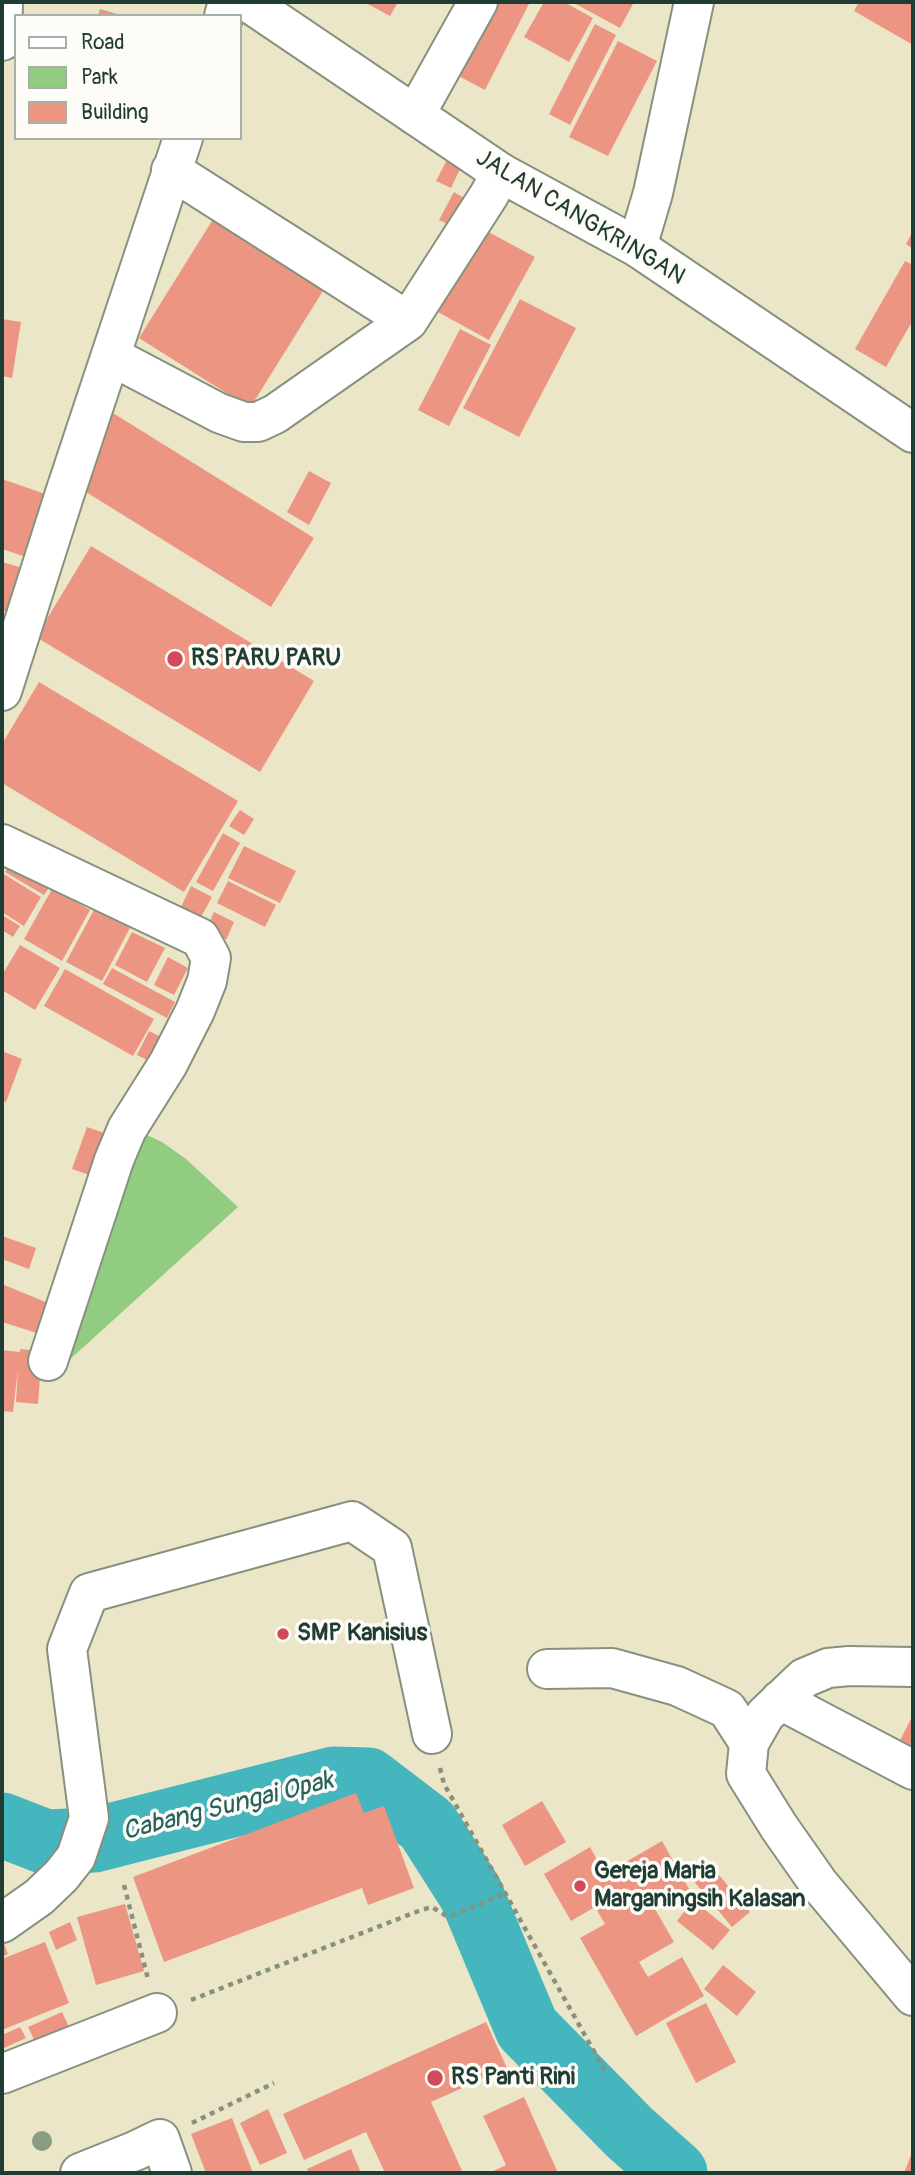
<!DOCTYPE html>
<html>
<head>
<meta charset="utf-8">
<style>
  body { margin:0 }
  #map { position:relative; width:915px; height:2175px; overflow:hidden; background:#ece6c8; font-family:Pangolin,sans-serif }
  canvas { display:block }
  .frame { position:absolute; inset:0; border:4px solid #1f3d34; pointer-events:none }
  .legend { position:absolute; left:14px; top:14px; width:228px; height:126px; box-sizing:border-box; background:#fdfcf7; border:2px solid #a4b0a9; margin:0; padding:9px 12px; list-style:none; font-size:21px; color:#1f3d34 }
  .legend li { display:flex; align-items:center; gap:14px; height:35px }
  .legend b { width:35px; border:2px solid #a4b0a9 }
</style>
</head>
<body>
<div id="map">
<canvas width="915" height="2175"></canvas>
<div class="frame"></div>
<ul class="legend">
<li><b style="height:9px;background:#fff"></b>Road</li>
<li><b style="height:19px;background:#92cc81"></b>Park</li>
<li><b style="height:19px;background:#eb9582"></b>Building</li>
</ul>
</div>
<script>
const ctx = document.querySelector('canvas').getContext('2d');
ctx.lineJoin = 'round';
function paint(path, color) { ctx.fillStyle = color; ctx.fill(path, 'evenodd'); }
const poly = rows => new Path2D(rows.map(r => 'M' + r).join(''));
function strokePath(path, color, width, dash) { ctx.strokeStyle = color; ctx.lineWidth = width; ctx.lineCap = dash ? 'butt' : 'round'; ctx.setLineDash(dash || []); ctx.stroke(path); }
function write(font, color, halo, rows, align = 'center') {
  ctx.font = font + ' Pangolin,sans-serif'; ctx.lineWidth = 7; ctx.setLineDash([]); ctx.textBaseline = 'middle'; ctx.strokeStyle = halo; ctx.fillStyle = color; for (const [text, x, y, turn = 0] of rows) {
    ctx.save(); ctx.translate(x, y); ctx.rotate((+turn || 0) * Math.PI / 180); ctx.textAlign = isNaN(turn) ? turn : align; if (halo) ctx.strokeText(text, 0, 0); ctx.fillText(text, 0, 0); ctx.restore();
  }
}
paint(poly([
  [138,1131,162,1142,186,1159,238,1207,67,1362]
]), '#92cc81');
strokePath(poly([
  [2,1825,46,1842,94,1840,334,1779,368,1780,427,1825,471,1894,527,2028,629,2132,675,2173]
]), '#45b5be', 65);
paint(poly([
  [364,2,398,2,390,16],
  [484,2,530,2,485,90,449,71],
  [544,2,564,2,593,18,569,62,524,37],
  [572,2,634,2,620,28],
  [859,2,913,2,913,45,854,11],
  [100,9,121,15,120,16,98,16],
  [595,24,616,35,570,125,549,114],
  [618,41,657,61,608,156,569,137],
  [449,156,463,163,451,188,436,181],
  [454,192,464,198,450,225,439,220],
  [220,208,331,278,250,408,139,338],
  [481,228,535,257,489,340,436,311],
  [913,231,913,249,906,244],
  [905,261,913,265,913,320,886,367,855,349],
  [520,299,576,328,519,437,463,408],
  [2,319,21,322,12,378,2,376],
  [460,329,491,345,449,426,418,410],
  [113,413,314,538,271,607,70,482],
  [309,471,331,483,309,525,287,512],
  [2,479,54,497,32,559,2,549],
  [91,546,314,681,260,772,36,637],
  [2,562,26,569,13,614,2,610],
  [39,682,238,801,184,892,2,783,2,744],
  [240,810,254,819,244,835,229,826],
  [223,833,240,843,213,891,196,882],
  [244,846,296,871,280,903,228,878],
  [12,859,52,883,44,895,5,872],
  [2,873,41,897,24,926,2,912],
  [228,881,276,905,265,927,217,903],
  [191,886,212,897,201,917,181,907],
  [52,889,90,910,62,961,24,939],
  [94,910,130,928,102,981,66,962],
  [214,912,234,922,226,940,206,930],
  [2,915,20,926,13,937,2,930],
  [132,932,165,948,147,982,115,965],
  [20,945,60,968,35,1010,2,990,2,975],
  [168,957,188,968,174,995,154,985],
  [112,968,175,1002,167,1018,103,984],
  [65,969,154,1019,133,1056,44,1006],
  [149,1031,167,1040,155,1064,137,1055],
  [2,1051,22,1059,6,1102,2,1100],
  [87,1127,113,1136,98,1178,72,1169],
  [2,1236,36,1248,29,1269,2,1259],
  [2,1284,55,1306,46,1336,2,1322],
  [20,1349,42,1351,38,1404,16,1402,18,1369,13,1412,2,1411,2,1350,20,1352],
  [913,1715,913,1759,895,1750],
  [356,1793,364,1813,384,1806,414,1888,368,1905,362,1888,164,1962,133,1877],
  [542,1801,566,1842,525,1866,502,1825],
  [662,1841,689,1889,655,1909,674,1942,639,1962,648,1977,682,1957,704,1996,636,2036,580,1938,605,1924,595,1907,571,1921,544,1874,590,1847,605,1874],
  [709,1863,750,1912,732,1927,691,1878],
  [693,1900,730,1930,713,1950,677,1921],
  [125,1904,144,1971,96,1985,77,1917],
  [70,1922,77,1940,56,1950,49,1932],
  [45,1942,69,2003,2,2030,2,1959],
  [2,1943,4,1943,8,1954,2,1957],
  [723,1965,756,1992,737,2016,704,1989],
  [706,2003,736,2062,696,2083,666,2023],
  [62,2012,71,2031,37,2046,28,2027],
  [486,2022,507,2068,431,2102,463,2173,385,2173,366,2132,304,2160,283,2114],
  [20,2027,26,2038,2,2049,2,2035],
  [524,2097,558,2173,489,2173,506,2165,483,2116],
  [268,2109,287,2153,260,2165,240,2123],
  [232,2118,253,2173,206,2173,191,2134],
  [351,2149,361,2173,309,2173,307,2169],
  [913,2150,913,2173,904,2173]
]), '#eb9582');
const minor = poly([
  [224,16,228,2],
  [2,41,3,2],
  [415,115,478,2],
  [171,170,408,321],
  [637,247,653,193,694,2],
  [111,356,219,413,244,422,258,422,275,414,408,321,489,195,501,173],
  [2,691,64,496,183,138],
  [2,844,200,938,211,958,207,981,195,1011,168,1064,127,1129,114,1160,48,1361],
  [913,1667,849,1666,828,1668,804,1678,765,1715,749,1743,746,1774,779,1827,819,1884,913,1996],
  [547,1669,612,1668,677,1686,727,1709,749,1743],
  [780,1700,913,1770],
  [2,1923,39,1897,61,1876,76,1857,89,1818,67,1649,89,1593,352,1521,392,1548,432,1734],
  [2,2074,157,2013],
  [80,2173,135,2151,160,2139,172,2173]
]);
const major = poly([
  [248,2,501,173,637,247,913,433]
]);
strokePath(minor, '#86927e', 42);
strokePath(major, '#86927e', 42);
strokePath(poly([
  [440,1768,444,1784,605,2071],
  [124,1885,148,1979],
  [191,2000,421,1910,432,1907,445,1915,453,1915,506,1893],
  [192,2123,274,2083]
]), '#86927e', 4.5, [5, 5]);
strokePath(minor, '#fff', 38);
strokePath(major, '#fff', 38);
ctx.fillStyle = '#8b9d81';
for (const [x, y] of [
  [42,2141]
]) { ctx.beginPath(); ctx.arc(x, y, 10, 0, 2 * Math.PI); ctx.fill(); }
for (const [x, y, r, color] of [
  [175,659,9,"#d1495b"],
  [283,1634,7,"#d1495b"],
  [580,1886,7,"#d1495b"],
  [435,2078,9,"#d1495b"]
]) { const dot = new Path2D(); dot.arc(x, y, r, 0, 2 * Math.PI); ctx.fillStyle = color; ctx.fill(dot); strokePath(dot, '#fdfcf7', 2.5); }
write('24px', '#1f3d34', '#fdfcf7', [
  ["JALAN CANGKRINGAN",580,218,31]
]);
write('bold 24px', '#1f3d34', '#fdfcf7', [
  ["RS PARU PARU",191,659],
  ["SMP Kanisius",297,1634],
  ["Gereja Maria",594,1872],
  ["Marganingsih Kalasan",594,1900],
  ["RS Panti Rini",451,2078]
], 'left');
write('italic 26px', '#2a615d', '#fdfcf7', [
  ["Cabang Sungai Opak",228,1807,-14]
]);
</script>
</body>
</html>
